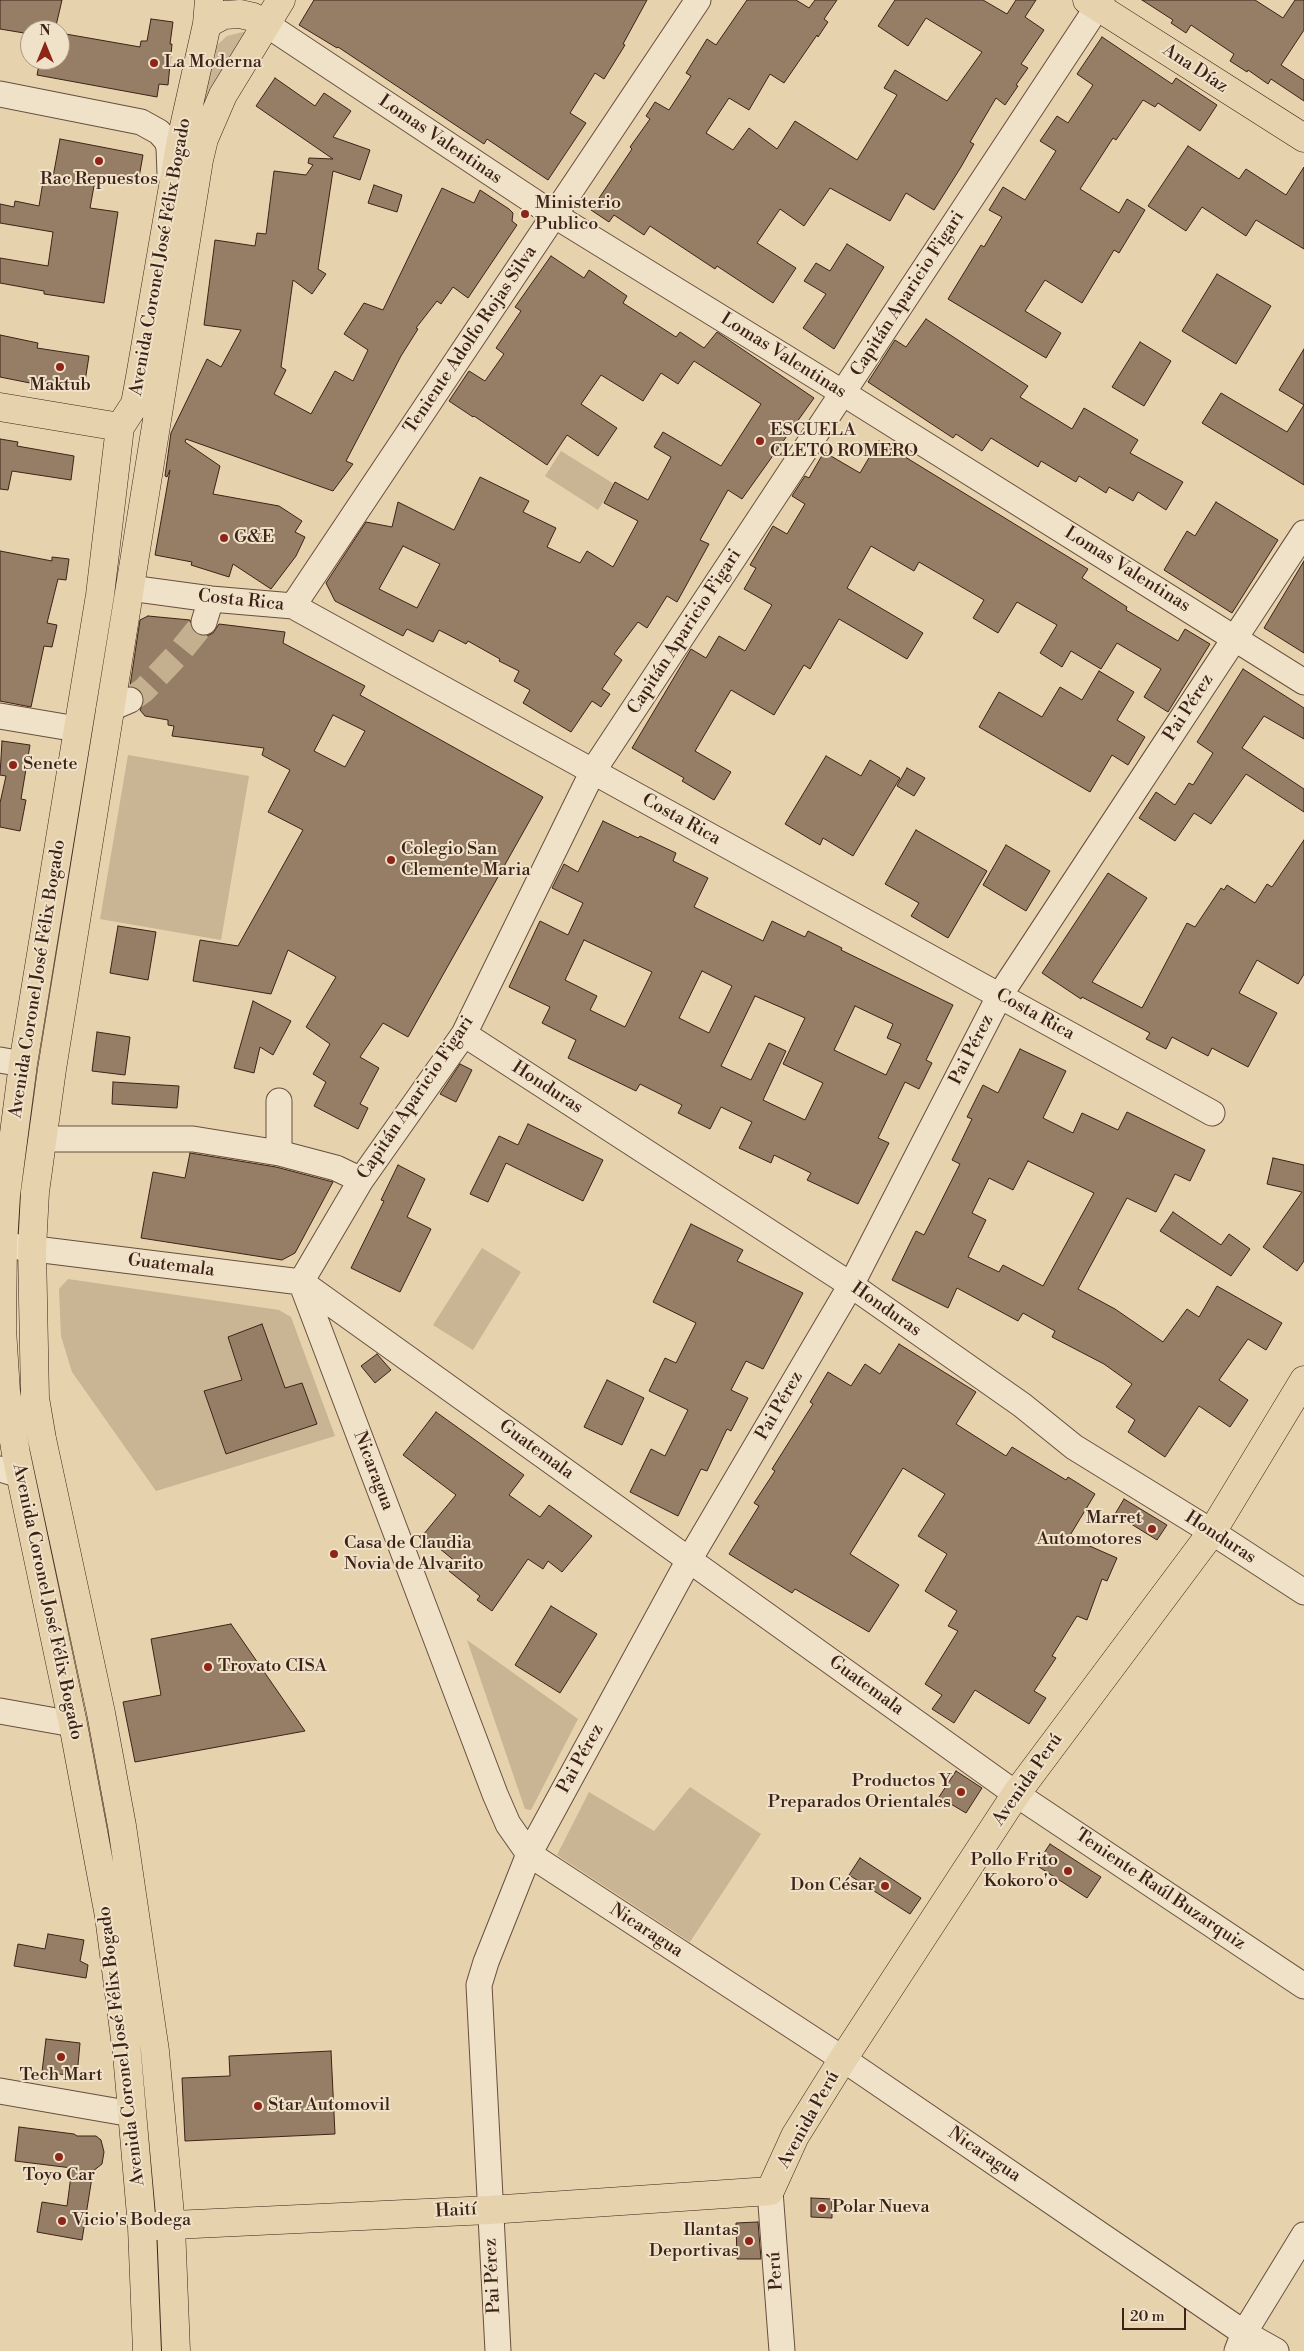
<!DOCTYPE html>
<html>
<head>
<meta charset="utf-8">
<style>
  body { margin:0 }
  #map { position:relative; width:1304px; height:2351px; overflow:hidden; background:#e6d2ac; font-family:"Libre Bodoni",serif }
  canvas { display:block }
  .north { position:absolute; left:20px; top:20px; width:50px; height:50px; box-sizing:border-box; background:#efe2c9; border:1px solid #a89582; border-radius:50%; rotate:0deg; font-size:14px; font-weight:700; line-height:20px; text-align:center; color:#3e2218 }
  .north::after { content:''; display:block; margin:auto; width:18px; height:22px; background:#8f2418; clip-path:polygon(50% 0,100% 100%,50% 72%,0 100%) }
  .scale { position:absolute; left:1122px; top:2308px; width:64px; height:22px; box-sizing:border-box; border:2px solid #3e2218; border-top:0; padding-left:6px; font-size:15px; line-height:18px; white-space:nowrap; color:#3e2218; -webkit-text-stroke:4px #efe2c9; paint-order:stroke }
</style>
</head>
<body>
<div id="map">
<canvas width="1304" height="2351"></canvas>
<div class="north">N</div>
<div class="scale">20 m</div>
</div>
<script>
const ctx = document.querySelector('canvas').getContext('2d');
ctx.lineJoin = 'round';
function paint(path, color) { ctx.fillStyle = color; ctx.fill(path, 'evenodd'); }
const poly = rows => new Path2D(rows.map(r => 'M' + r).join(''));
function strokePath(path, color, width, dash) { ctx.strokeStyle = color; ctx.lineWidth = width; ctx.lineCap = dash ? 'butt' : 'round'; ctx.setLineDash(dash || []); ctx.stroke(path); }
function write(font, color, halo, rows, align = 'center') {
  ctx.font = font + ' "Libre Bodoni",serif'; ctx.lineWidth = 4; ctx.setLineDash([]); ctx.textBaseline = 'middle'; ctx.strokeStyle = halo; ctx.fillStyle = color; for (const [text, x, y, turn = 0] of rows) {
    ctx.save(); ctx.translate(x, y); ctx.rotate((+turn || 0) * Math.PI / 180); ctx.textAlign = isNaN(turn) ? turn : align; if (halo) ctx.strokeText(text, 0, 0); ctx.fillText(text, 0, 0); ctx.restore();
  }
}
paint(poly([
  [243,32,246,33,201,107,197,106,215,59,216,46,227,36],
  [561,451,614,484,598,510,545,476],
  [128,755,249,776,221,940,100,919],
  [482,1248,521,1272,473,1350,433,1325],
  [68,1279,279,1310,291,1317,335,1436,156,1491,72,1372,61,1336,59,1289],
  [467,1640,578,1719,531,1810,525,1809],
  [690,1787,761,1834,690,1942,557,1855,589,1792,654,1831]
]), '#c9b493');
const building = poly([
  [0,0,62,0,55,30,30,30,30,34,0,29,0,0],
  [314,0,647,0,623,44,625,45,604,79,595,73,570,113,586,123,548,180,487,139,484,144,338,47,337,48,299,25,314,0],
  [747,0,796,0,809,8,815,0,837,0,824,19,828,22,818,37,817,35,784,83,770,74,749,110,729,98,706,133,733,150,749,128,777,149,795,121,857,160,897,95,884,88,895,70,947,101,982,52,926,18,908,46,878,26,895,0,983,0,1007,14,1016,0,1036,0,1025,17,1044,30,1021,64,1028,68,1016,85,1018,86,1005,105,996,98,970,142,974,144,961,167,934,210,906,193,890,221,830,188,804,226,780,209,757,243,796,268,773,303,717,266,715,269,650,226,644,235,614,215,609,222,591,210,632,149,630,147,650,119,646,116,655,102,669,110,691,76,686,73,707,39,716,45,747,0],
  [1142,0,1255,0,1283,18,1295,0,1304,0,1304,30,1281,65,1304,80,1304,101,1271,79,1268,84,1248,70,1247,72,1230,61,1234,54,1191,25,1186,33,1171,23,1173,20,1142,0],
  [151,19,173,22,170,44,172,44,168,85,159,84,157,97,37,75,40,60,60,60,60,33,140,47,141,41,147,41,151,19],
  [1102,37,1172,84,1176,78,1217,105,1200,131,1158,103,1155,107,1143,100,1116,140,1113,138,1080,189,1119,213,1127,199,1145,210,1119,253,1114,250,1082,303,1045,280,1025,311,1061,333,1046,358,948,299,981,245,984,247,1002,217,989,210,1003,187,1025,200,1056,151,1040,141,1057,116,1068,123,1093,85,1077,74,1102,37],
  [275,78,315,106,324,93,351,111,333,137,370,150,360,180,333,171,318,269,326,274,312,294,293,280,281,367,286,370,274,394,311,414,335,371,353,381,368,350,344,334,364,303,383,310,442,188,474,203,480,190,509,209,513,213,512,221,517,225,468,298,453,287,441,304,437,301,416,328,418,329,401,356,346,461,353,464,333,491,186,439,185,442,220,466,213,494,279,506,302,521,295,532,305,537,296,556,271,589,233,564,229,577,191,565,192,562,155,555,170,470,167,477,165,476,171,433,207,359,221,367,241,330,204,325,215,240,255,246,257,233,266,234,274,171,306,175,313,165,308,163,309,158,333,159,256,106,275,78],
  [60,139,143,155,138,183,96,175,90,208,118,212,104,303,44,294,44,291,0,283,0,258,48,266,53,232,0,223,0,204,14,207,15,201,39,206,44,176,53,177,60,139],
  [1188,146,1239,179,1246,169,1286,195,1304,167,1304,249,1256,220,1246,236,1202,207,1186,231,1148,206,1188,146],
  [374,185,402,195,397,212,368,203,374,185],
  [847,244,884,267,834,349,803,328,826,294,804,281,816,263,830,271,847,244],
  [551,256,584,278,589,270,627,296,623,303,676,337,680,332,704,348,717,332,814,398,742,499,728,490,700,540,709,544,677,602,667,596,647,628,638,622,614,654,622,660,602,689,610,694,601,707,592,701,571,732,523,703,530,690,514,681,519,671,499,661,500,659,468,641,466,644,439,630,433,642,407,629,403,636,335,601,326,583,366,522,392,527,398,502,454,530,480,477,529,501,523,512,556,528,547,547,580,563,587,551,613,567,638,521,604,503,615,482,648,500,671,457,654,447,663,432,721,466,761,404,694,361,678,384,661,373,643,401,601,375,581,404,617,428,598,456,567,435,547,465,474,416,473,417,449,401,469,371,485,381,504,354,496,348,521,311,515,307,551,256],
  [403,546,440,564,417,608,379,589,403,546],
  [1217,274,1271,306,1236,364,1182,331,1217,274],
  [926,319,1028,386,1020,397,1072,429,1084,408,1138,440,1130,453,1183,482,1166,510,1138,492,1133,501,1109,487,1106,493,1079,476,1076,482,1041,461,1038,467,991,438,982,451,956,434,953,438,868,382,895,340,906,347,926,319],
  [0,335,38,343,37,348,89,356,84,388,31,379,30,383,0,377,0,335],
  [1140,342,1171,361,1144,406,1112,387,1140,342],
  [1304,349,1304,485,1202,423,1221,393,1287,432,1304,405,1279,390,1304,349],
  [0,439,18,442,17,446,74,456,71,480,12,471,8,490,0,489,0,439],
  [879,441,1088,569,1082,578,1127,607,1126,610,1178,641,1185,629,1210,644,1168,712,1144,697,1161,669,1117,643,1101,669,1071,651,1062,667,1040,653,1057,625,1017,602,998,633,973,618,984,600,919,562,914,571,871,546,847,588,923,633,907,659,839,619,810,669,804,665,774,715,731,690,695,751,731,772,714,800,682,781,684,778,632,748,691,649,706,658,719,636,745,651,772,605,744,589,756,568,750,565,773,526,787,534,805,504,792,496,805,476,809,478,824,452,860,473,879,441],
  [1216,502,1278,540,1232,613,1164,570,1187,531,1195,536,1216,502],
  [0,551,52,561,52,557,69,559,66,580,58,579,47,623,57,625,52,647,44,646,31,707,0,701,0,551],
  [1304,561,1304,653,1264,628,1304,561],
  [148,616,190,620,193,631,200,636,207,636,213,633,219,624,285,632,283,643,365,686,360,695,543,797,408,1037,383,1023,360,1057,379,1068,360,1104,368,1108,358,1129,314,1106,326,1082,313,1074,330,1044,306,1027,336,977,288,950,271,994,193,981,200,940,238,946,303,830,268,812,290,770,262,755,264,748,172,736,174,726,168,725,168,720,145,716,140,710,144,702,143,695,138,688,130,686,140,620,148,616],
  [333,715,365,731,345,767,314,751,333,715],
  [1243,669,1304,708,1304,739,1264,716,1242,748,1304,789,1304,812,1246,774,1211,824,1194,813,1175,841,1139,818,1156,792,1175,805,1189,783,1193,785,1213,753,1197,742,1243,669],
  [1099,671,1134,692,1117,720,1145,737,1128,765,1112,755,1090,792,979,727,999,692,1042,717,1060,687,1082,700,1099,671],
  [2,741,30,745,21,799,26,800,20,831,0,827,0,803,6,776,0,775,2,741],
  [826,756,861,776,870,760,900,778,853,856,823,838,820,845,785,824,826,756],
  [907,768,925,778,914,796,897,786,907,768],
  [603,821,638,838,640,836,676,853,673,861,708,878,694,907,763,941,772,921,805,937,808,931,842,948,841,950,953,1005,926,1060,932,1063,919,1089,905,1082,878,1138,889,1143,858,1204,807,1180,811,1173,774,1155,771,1163,739,1148,752,1122,721,1107,710,1129,678,1113,682,1105,640,1084,636,1091,568,1058,576,1040,542,1023,550,1007,509,987,540,921,568,935,583,903,552,888,564,864,578,872,603,821],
  [584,940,652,972,625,1027,590,1010,597,996,565,980,584,940],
  [702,971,732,986,709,1033,679,1018,702,971],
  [755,996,805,1018,783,1064,823,1083,805,1120,763,1100,786,1051,769,1043,751,1080,721,1066,755,996],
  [855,1006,893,1024,887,1038,901,1044,886,1075,834,1050,855,1006],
  [916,830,987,871,948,938,911,916,919,903,885,884,916,830],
  [1304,840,1304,974,1298,984,1257,960,1239,993,1277,1013,1248,1067,1212,1048,1208,1056,1172,1037,1166,1049,1146,1039,1150,1033,1082,997,1081,999,1042,973,1108,873,1147,898,1092,982,1142,1008,1187,923,1195,927,1221,888,1224,890,1227,885,1255,903,1267,884,1272,887,1304,840],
  [1006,845,1050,871,1026,911,983,885,1006,845],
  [118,926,156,932,148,980,110,973,118,926],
  [253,1001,291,1021,273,1055,260,1047,254,1073,234,1068,253,1001],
  [97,1032,130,1037,125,1075,92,1071,97,1032],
  [1020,1049,1066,1071,1043,1118,1073,1133,1082,1113,1118,1130,1127,1112,1205,1150,1190,1181,1175,1174,1156,1212,1127,1198,1078,1289,1115,1309,1163,1342,1187,1309,1199,1317,1217,1286,1282,1323,1266,1350,1248,1339,1219,1380,1248,1400,1230,1427,1199,1406,1165,1457,1128,1432,1135,1420,1116,1407,1132,1384,1104,1364,1052,1337,1055,1331,1023,1313,1018,1321,957,1288,948,1308,892,1280,916,1231,924,1235,960,1164,952,1160,972,1119,967,1117,983,1085,998,1093,1020,1049],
  [1028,1161,1094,1193,1043,1286,1003,1265,999,1272,968,1257,986,1220,972,1213,989,1178,1013,1190,1028,1161],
  [460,1064,472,1070,456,1102,440,1094,460,1064],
  [113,1082,179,1086,177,1108,112,1104,113,1082],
  [528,1124,603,1160,583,1201,506,1163,488,1202,470,1194,499,1136,518,1145,528,1124],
  [190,1153,276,1167,333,1182,295,1253,282,1260,141,1238,153,1172,185,1178,190,1153],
  [1273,1158,1304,1165,1304,1261,1297,1271,1263,1247,1302,1192,1267,1184,1273,1158],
  [398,1165,425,1179,407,1217,431,1229,400,1292,351,1268,384,1201,381,1200,398,1165],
  [1173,1212,1221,1245,1229,1234,1250,1249,1231,1276,1160,1231,1173,1212],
  [691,1224,743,1250,737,1261,803,1293,763,1369,746,1361,731,1390,748,1398,731,1431,727,1429,707,1471,701,1469,678,1516,630,1492,651,1449,665,1456,688,1410,649,1391,665,1358,676,1363,696,1323,653,1302,691,1224],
  [262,1324,285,1388,302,1383,317,1424,226,1454,204,1391,242,1380,228,1337,262,1324],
  [899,1344,976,1392,956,1424,1006,1456,1012,1447,1066,1480,1068,1477,1095,1494,1069,1537,1117,1558,1107,1581,1102,1579,1087,1620,1077,1616,1052,1656,1056,1658,1034,1691,1046,1698,1029,1724,975,1690,954,1723,932,1709,942,1695,925,1684,958,1631,948,1626,957,1611,925,1591,947,1554,918,1536,945,1494,903,1468,850,1554,899,1585,869,1632,795,1589,792,1593,729,1554,759,1506,754,1503,775,1471,772,1469,813,1404,810,1402,828,1372,851,1386,865,1364,880,1374,899,1344],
  [377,1354,391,1370,375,1383,361,1366,377,1354],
  [607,1380,644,1398,622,1445,584,1427,607,1380],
  [436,1412,524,1475,509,1495,540,1517,549,1505,592,1536,562,1572,548,1561,543,1569,528,1559,492,1611,477,1600,480,1596,449,1571,456,1562,423,1535,456,1495,403,1455,436,1412],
  [1124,1499,1167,1525,1157,1540,1115,1514,1124,1499],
  [551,1606,597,1634,560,1693,515,1665,551,1606],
  [231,1624,305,1731,135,1762,123,1702,161,1695,151,1639,231,1624],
  [956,1771,982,1788,966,1813,939,1797,956,1771],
  [1050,1844,1101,1877,1087,1898,1036,1865,1050,1844],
  [860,1858,921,1898,910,1914,849,1875,860,1858],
  [48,1934,84,1940,80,1961,88,1965,86,1978,14,1966,18,1944,45,1949,48,1934],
  [46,2039,80,2043,77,2076,42,2072,46,2039],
  [331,2051,335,2134,185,2141,182,2078,230,2076,229,2056,331,2051],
  [19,2127,74,2134,77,2136,96,2136,101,2140,104,2152,102,2164,93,2171,82,2240,37,2232,42,2202,67,2206,72,2168,15,2161,19,2127],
  [811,2198,832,2199,832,2218,811,2217,811,2198],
  [758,2222,761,2259,737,2259,736,2223,758,2222]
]);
paint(building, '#957e65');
strokePath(building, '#3e2218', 1);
strokePath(poly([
  [130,700,144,690,179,653,204,622]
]), '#c4af8e', 25, [25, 12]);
const minor = poly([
  [266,24,554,215,843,393,1304,682],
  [0,94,141,122,159,132,167,141,169,148,170,174],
  [130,588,211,599,293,606,1212,1113],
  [293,606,698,0],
  [204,622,211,599],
  [109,709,130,700],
  [0,716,77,729],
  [464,1034,851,1285,1022,1405,1074,1447,1212,1532,1304,1592],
  [0,1060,23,1064],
  [279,1101,279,1153],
  [42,1139,193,1139,279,1153,336,1168,361,1180],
  [3,1245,301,1282,1016,1794,1304,1986],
  [301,1282,495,1794,508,1824,529,1854,843,2059,1244,2333,1276,2351],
  [301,1282,361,1180,464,1034,593,771,1102,0],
  [0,1469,20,1475],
  [0,1711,73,1724],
  [0,2091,132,2114],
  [770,2191,782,2351],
  [498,2351,479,1985,486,1962,529,1854,689,1560,851,1285,1000,995,1304,533],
  [1237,2351,1244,2333,1304,2235]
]);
const major = poly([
  [1087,0,1304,138],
  [207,24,224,15,240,14,253,17,266,24],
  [0,407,120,427],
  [152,2226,489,2210,770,2191,795,2136,843,2059,1016,1794,1212,1532,1304,1380],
  [147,2351,142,2227,127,2054,109,1916,73,1724,16,1454,6,1392,2,1329,3,1245,6,1195,23,1064,100,595,120,427,135,404,140,377,181,140,207,24,209,0],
  [176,2351,171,2226,155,2051,122,1826,101,1713,42,1439,35,1398,32,1249,35,1192,52,1069,199,160,204,139,223,95,281,0]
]);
strokePath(minor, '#684e3d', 27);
strokePath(major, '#3e2218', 29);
strokePath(minor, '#efe2c9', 25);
strokePath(major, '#e6d2ac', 28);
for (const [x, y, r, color] of [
  [154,63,5,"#8f2418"],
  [99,161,5,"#8f2418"],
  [525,214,5,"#8f2418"],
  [60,367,5,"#8f2418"],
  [760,441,5,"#8f2418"],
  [224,538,5,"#8f2418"],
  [13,765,5,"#8f2418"],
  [391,860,5,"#8f2418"],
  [1152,1529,5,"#8f2418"],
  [334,1554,5,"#8f2418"],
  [208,1667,5,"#8f2418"],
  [961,1792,5,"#8f2418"],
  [1068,1871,5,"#8f2418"],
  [885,1886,5,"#8f2418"],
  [61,2057,5,"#8f2418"],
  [258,2106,5,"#8f2418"],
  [59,2157,5,"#8f2418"],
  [822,2208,5,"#8f2418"],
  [62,2221,5,"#8f2418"],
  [749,2241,5,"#8f2418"]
]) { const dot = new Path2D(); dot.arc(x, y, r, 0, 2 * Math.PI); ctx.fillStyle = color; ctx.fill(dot); strokePath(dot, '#efe2c9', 2); }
write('18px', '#3e2218', '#efe2c9', [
  ["La Moderna",164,63],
  ["Rac Repuestos",99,180,"center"],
  ["Ministerio",535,204],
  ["Publico",535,225],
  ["Maktub",60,386,"center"],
  ["ESCUELA",770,431],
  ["CLETO ROMERO",770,452],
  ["G&E",234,538],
  ["Senete",23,765],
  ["Colegio San",401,850],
  ["Clemente Maria",401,871],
  ["Marret",1142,1519,"right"],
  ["Automotores",1142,1540,"right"],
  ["Casa de Claudia",344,1544],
  ["Novia de Alvarito",344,1565],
  ["Trovato CISA",218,1667],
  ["Productos Y",951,1782,"right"],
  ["Preparados Orientales",951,1803,"right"],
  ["Pollo Frito",1058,1861,"right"],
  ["Kokoro'o",1058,1882,"right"],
  ["Don César",875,1886,"right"],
  ["Tech Mart",61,2076,"center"],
  ["Star Automovil",268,2106],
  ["Toyo Car",59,2176,"center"],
  ["Polar Nueva",832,2208],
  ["Vicio's Bodega",72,2221],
  ["Ilantas",739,2231,"right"],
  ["Deportivas",739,2252,"right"]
], 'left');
write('18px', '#3e2218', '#efe2c9', [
  ["Ana Díaz",1195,69,33],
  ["Lomas Valentinas",440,140,34],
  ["Avenida Coronel José Félix Bogado",161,257,-80],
  ["Capitán Aparicio Figari",908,294,-57],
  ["Teniente Adolfo Rojas Silva",471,340,-56],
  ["Lomas Valentinas",783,356,32],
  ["Lomas Valentinas",1127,570,32],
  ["Costa Rica",241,601,6],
  ["Capitán Aparicio Figari",685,632,-57],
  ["Pai Pérez",1189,708,-57],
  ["Costa Rica",681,820,29],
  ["Avenida Coronel José Félix Bogado",38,979,-81],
  ["Costa Rica",1035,1015,29],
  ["Pai Pérez",972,1050,-63],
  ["Honduras",547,1088,33],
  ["Capitán Aparicio Figari",416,1098,-56],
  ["Guatemala",171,1266,7],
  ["Honduras",886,1310,35],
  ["Pai Pérez",780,1406,-60],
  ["Guatemala",536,1450,36],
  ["Nicaragua",373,1471,69],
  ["Honduras",1220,1538,33],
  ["Avenida Coronel José Félix Bogado",47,1602,78],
  ["Guatemala",866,1686,36],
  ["Pai Pérez",581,1759,-61],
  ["Avenida Perú",1028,1780,-55],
  ["Teniente Raúl Buzarquiz",1160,1890,34],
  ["Nicaragua",646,1931,33],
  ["Avenida Coronel José Félix Bogado",122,2046,-97],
  ["Avenida Perú",809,2120,-61],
  ["Nicaragua",984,2155,34],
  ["Haití",456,2211,-3],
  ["Perú",776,2271,-94],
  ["Pai Pérez",493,2276,-93]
]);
</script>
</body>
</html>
